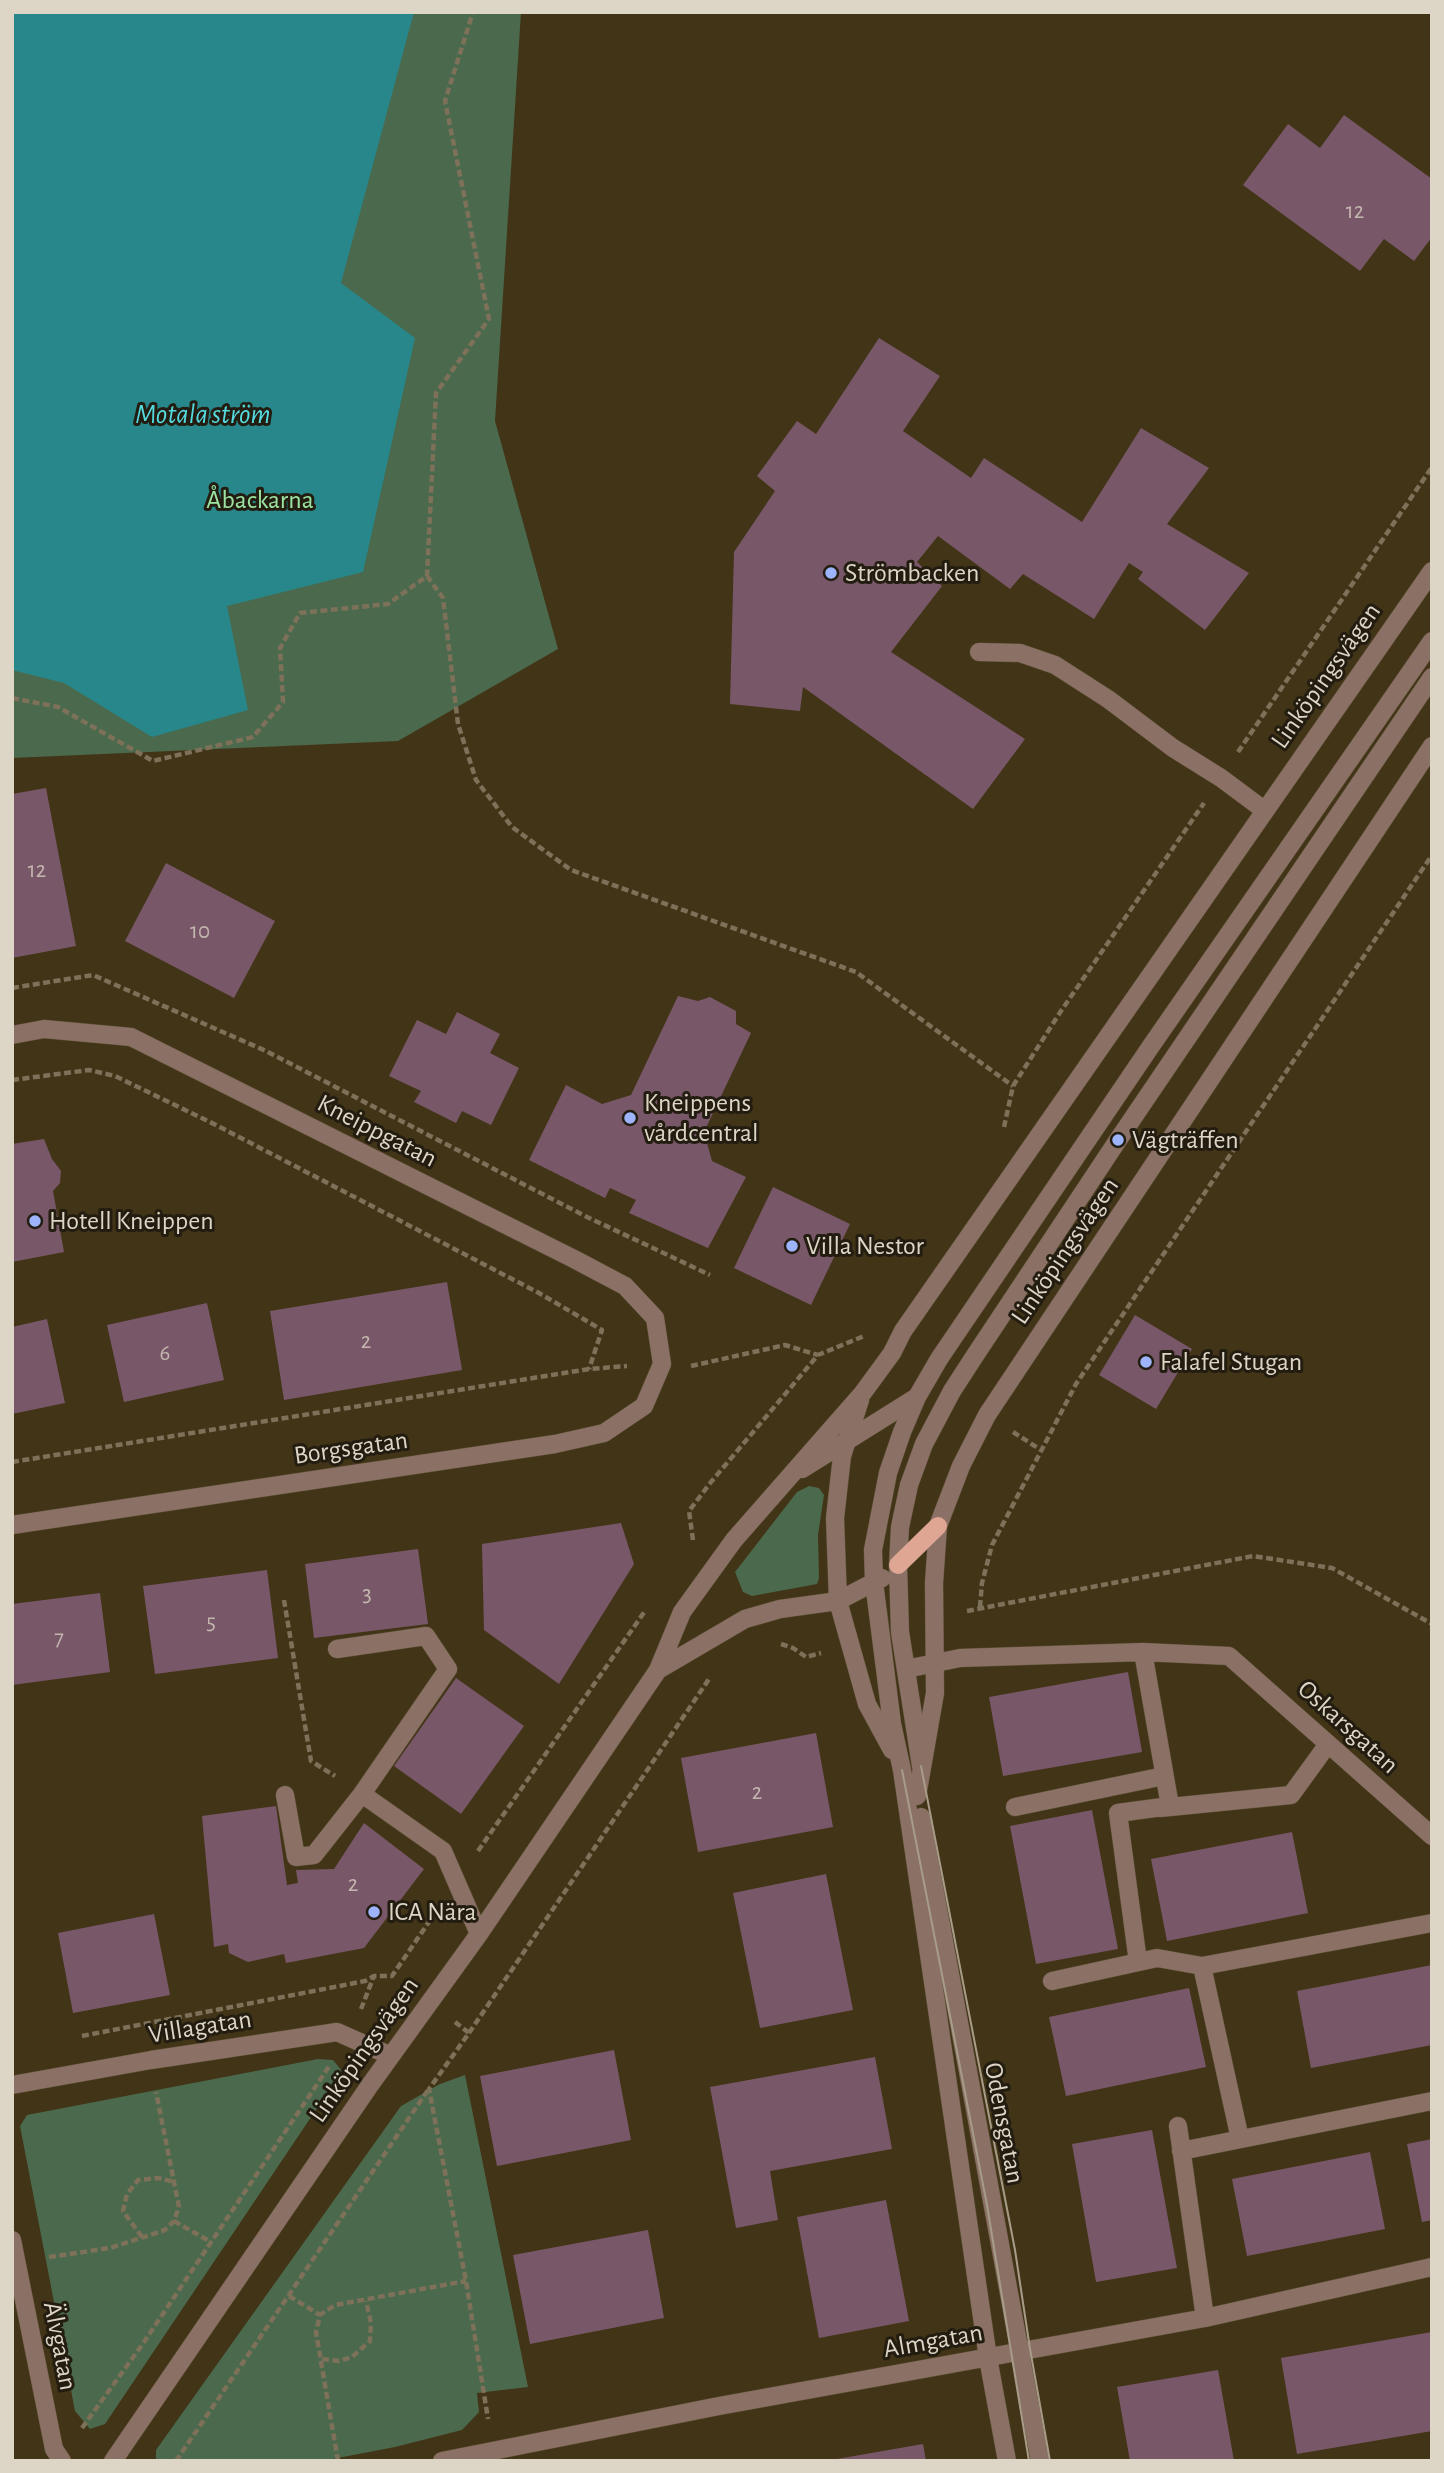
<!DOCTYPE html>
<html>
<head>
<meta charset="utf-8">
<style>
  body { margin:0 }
  #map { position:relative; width:1444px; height:2473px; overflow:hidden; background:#423417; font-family:"Alegreya Sans",sans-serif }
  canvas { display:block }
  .frame { position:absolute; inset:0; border:14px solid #ddd5c5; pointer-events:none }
</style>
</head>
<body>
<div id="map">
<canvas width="1444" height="2473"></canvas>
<div class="frame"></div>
</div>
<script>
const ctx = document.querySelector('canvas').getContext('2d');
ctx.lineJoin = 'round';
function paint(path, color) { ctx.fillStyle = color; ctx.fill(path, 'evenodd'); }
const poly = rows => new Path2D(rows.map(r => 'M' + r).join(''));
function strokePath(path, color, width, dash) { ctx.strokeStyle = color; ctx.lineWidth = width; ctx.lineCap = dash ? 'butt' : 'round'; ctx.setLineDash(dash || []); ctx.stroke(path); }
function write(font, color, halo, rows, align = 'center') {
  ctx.font = font + ' "Alegreya Sans",sans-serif'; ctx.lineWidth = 6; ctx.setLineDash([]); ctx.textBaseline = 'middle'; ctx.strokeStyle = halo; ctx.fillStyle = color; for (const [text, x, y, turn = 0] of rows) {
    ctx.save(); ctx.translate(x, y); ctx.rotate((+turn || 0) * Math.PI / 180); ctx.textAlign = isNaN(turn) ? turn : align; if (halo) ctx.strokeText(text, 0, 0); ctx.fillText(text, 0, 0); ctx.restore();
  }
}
paint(poly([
  [12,12,521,12,495,421,558,649,398,741,12,758],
  [809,1486,819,1488,824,1495,818,1535,819,1578,817,1584,752,1596,743,1592,735,1572,797,1492],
  [318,2059,333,2060,342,2071,105,2424,90,2429,75,2411,20,2126,27,2115],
  [465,2075,528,2387,477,2393,479,2412,462,2430,395,2447,322,2461,156,2461,156,2450,401,2106,440,2084]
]), '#4b694d');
paint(poly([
  [12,12,414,12,341,283,415,338,363,572,227,606,248,710,152,737,64,683,12,670]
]), '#28878a');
paint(poly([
  [1344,115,1432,179,1432,237,1414,261,1384,239,1360,271,1243,185,1288,124,1320,148],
  [879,338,940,376,903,431,971,478,984,458,1082,522,1141,428,1209,468,1167,524,1249,573,1205,630,1138,579,1143,572,1129,563,1094,619,1023,574,1010,589,938,536,917,562,942,586,891,652,1025,739,973,809,803,687,800,711,730,704,734,552,775,491,757,476,797,421,816,434],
  [46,788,76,946,12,958,12,794],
  [166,863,275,921,234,998,125,941],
  [678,996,698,1001,710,997,736,1011,736,1024,751,1033,704,1132,712,1161,746,1177,708,1248,629,1213,636,1200,610,1188,605,1198,529,1160,566,1085,602,1104,631,1095],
  [457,1012,500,1034,490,1053,519,1068,491,1125,462,1111,456,1123,414,1102,421,1091,389,1076,417,1020,446,1034],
  [44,1139,52,1159,61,1171,60,1183,53,1191,64,1252,12,1262,12,1144],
  [773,1187,850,1224,811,1305,734,1268],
  [447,1282,462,1370,284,1400,270,1311],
  [207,1303,224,1380,124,1402,107,1325],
  [1135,1315,1192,1349,1156,1409,1099,1375],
  [47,1319,65,1403,12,1414,12,1327],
  [621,1523,634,1564,559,1684,484,1630,482,1544],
  [418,1549,428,1624,314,1638,305,1564],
  [267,1570,278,1658,155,1674,143,1586],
  [100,1593,110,1672,12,1685,12,1604],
  [1128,1672,1142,1752,1003,1776,989,1697],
  [456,1678,524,1726,461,1814,394,1766],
  [816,1733,833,1827,698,1852,681,1758],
  [276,1806,287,1885,298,1883,296,1870,334,1869,364,1823,424,1869,364,1948,286,1963,284,1954,248,1962,229,1953,228,1944,214,1947,202,1816],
  [1092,1810,1118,1949,1036,1964,1010,1826],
  [1292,1832,1308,1913,1167,1941,1151,1859],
  [826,1874,853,2010,760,2028,733,1893],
  [154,1914,170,1995,73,2013,58,1933],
  [1432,1965,1432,2045,1311,2068,1297,1991],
  [1189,1988,1206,2067,1066,2096,1049,2017],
  [614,2050,631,2140,497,2166,480,2076],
  [875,2057,892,2149,770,2171,778,2220,736,2228,710,2087],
  [1152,2130,1177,2268,1096,2282,1072,2144],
  [1432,2139,1432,2220,1422,2222,1407,2144],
  [1370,2152,1385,2229,1247,2256,1232,2179],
  [886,2200,909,2321,819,2338,797,2217],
  [648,2230,664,2318,530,2344,513,2255],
  [1432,2332,1432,2431,1297,2454,1281,2358],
  [1218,2370,1234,2461,1130,2461,1117,2387],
  [923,2444,926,2461,838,2461,837,2459]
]), '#785868');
const minor = poly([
  [979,652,1020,653,1055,665,1108,699,1173,748,1221,778,1264,810],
  [12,1035,44,1029,131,1037,574,1259,625,1286,655,1318,662,1364,644,1406,604,1433,555,1444,12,1525],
  [860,1400,842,1456,835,1518,838,1601,867,1704,892,1750],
  [802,1469,917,1397],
  [337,1649,426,1636,448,1669,362,1794,443,1851,479,1934],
  [906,1669,960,1658,1143,1652],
  [658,1670,745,1619,780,1609,838,1601,882,1578],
  [921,1766,900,1632,898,1565,900,1527,909,1485,924,1444,952,1391,974,1357,1118,1140,1432,677],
  [285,1795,296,1857,314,1855,362,1794],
  [917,1796,935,1693,934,1583,938,1526,961,1466,987,1415,1432,746],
  [1015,1807,1164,1776],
  [1160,1808,1291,1795,1328,1744],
  [921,1817,1040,2461],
  [1138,1962,1118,1813,1170,1806,1143,1652,1229,1656,1432,1836],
  [1052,1981,1157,1958,1202,1966],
  [12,2085,151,2060,337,2032,391,2056],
  [1178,2126,1205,2318],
  [1240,2139,1202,1966,1432,1923],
  [1181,2151,1432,2101],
  [12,2240,54,2449,62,2461],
  [113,2461,370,2085,479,1934,658,1670,682,1612,734,1540,862,1394,892,1353,903,1331,1432,571],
  [442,2461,719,2406,1205,2318,1432,2267],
  [1007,2461,988,2358,902,1770,892,1724,881,1637,874,1582,873,1550,888,1473,902,1432,917,1397,939,1359,1151,1046,1432,641]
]);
const major = poly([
  [898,1565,938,1526]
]);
strokePath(minor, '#5e5136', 19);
strokePath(major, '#5e5136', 19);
strokePath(poly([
  [427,576,443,598,458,724,476,780,512,827,571,870,856,972,1013,1086],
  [12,698,58,707,153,761,253,737,283,702,280,648,300,613,388,604,427,576,436,393,489,319,445,101,473,12],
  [1238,752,1432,467],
  [12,988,93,975,266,1051,585,1216,710,1275],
  [12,1080,89,1070,115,1076,216,1125,539,1293,602,1330,589,1369],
  [1004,1127,1013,1086,1061,1011,1204,803],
  [691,1366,785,1345,818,1355],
  [1013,1432,1041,1450],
  [12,1462,589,1369,627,1366],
  [693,1540,689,1511,711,1482,818,1355,864,1336],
  [284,1600,311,1761,335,1776],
  [980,1607,982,1583,992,1545,1076,1384,1432,855],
  [967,1611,1253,1556,1332,1568,1432,1624],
  [781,1644,793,1648,806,1657,821,1653],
  [478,1851,645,1611],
  [361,2009,374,1976],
  [455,2022,469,2033,429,2089,466,2281,488,2419],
  [469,2033,709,1679],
  [82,2036,365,1981,374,1976,392,1976,435,1913],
  [174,2221,211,2242],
  [142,2237,123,2211,127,2194,138,2180,158,2178,175,2182],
  [49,2257,110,2248,165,2230,174,2221,179,2207,156,2092],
  [289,2296,320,2315],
  [322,2359,339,2361,352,2357,370,2341,371,2323,366,2301],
  [82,2428,142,2345,330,2065],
  [176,2461,428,2090],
  [338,2461,316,2332,320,2315,335,2305,466,2281]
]), '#7d7159', 4.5, [7, 3.5]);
strokePath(minor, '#8b7066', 18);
strokePath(major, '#dfa793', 18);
strokePath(poly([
  [921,1766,1015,2250,1030,2349,1050,2461],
  [902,1770,987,2205,1029,2461]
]), '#a69c88', 2);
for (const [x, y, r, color] of [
  [831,573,7,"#9db4fd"],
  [630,1118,7,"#9db4fd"],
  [1118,1140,7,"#9db4fd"],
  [35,1221,7,"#9db4fd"],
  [792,1246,7,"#9db4fd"],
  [1146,1362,7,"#9db4fd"],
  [374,1912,7,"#9db4fd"]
]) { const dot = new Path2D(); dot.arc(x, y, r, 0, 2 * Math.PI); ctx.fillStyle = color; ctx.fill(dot); strokePath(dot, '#231d11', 2.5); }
write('23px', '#c4b6ae', null, [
  ["12",1355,211],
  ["12",37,870],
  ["10",200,931],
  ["2",366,1341],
  ["6",165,1353],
  ["3",367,1594],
  ["5",211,1622],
  ["7",59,1638],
  ["2",757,1792],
  ["2",353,1884]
]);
write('26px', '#9be2a1', '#231d11', [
  ["Åbackarna",260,500]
]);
write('26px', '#ddd5c5', '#231d11', [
  ["Strömbacken",845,573],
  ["Kneippens",644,1103],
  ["vårdcentral",644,1133],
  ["Vägträffen",1132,1140],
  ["Hotell Kneippen",49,1221],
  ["Villa Nestor",806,1246],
  ["Falafel Stugan",1160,1362],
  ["ICA Nära",388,1912]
], 'left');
write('26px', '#ddd5c5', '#231d11', [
  ["Linköpingsvägen",1326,676,-55],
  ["Kneippgatan",377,1131,27],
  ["Linköpingsvägen",1065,1251,-56],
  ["Borgsgatan",351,1448,-8],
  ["Oskarsgatan",1348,1727,42],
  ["Villagatan",200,2027,-9],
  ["Linköpingsvägen",364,2050,-55],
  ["Odensgatan",1004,2123,79],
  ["Almgatan",933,2341,-10],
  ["Älvgatan",60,2346,79]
]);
write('italic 28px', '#55dadf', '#231d11', [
  ["Motala ström",203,415]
]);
</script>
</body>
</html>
